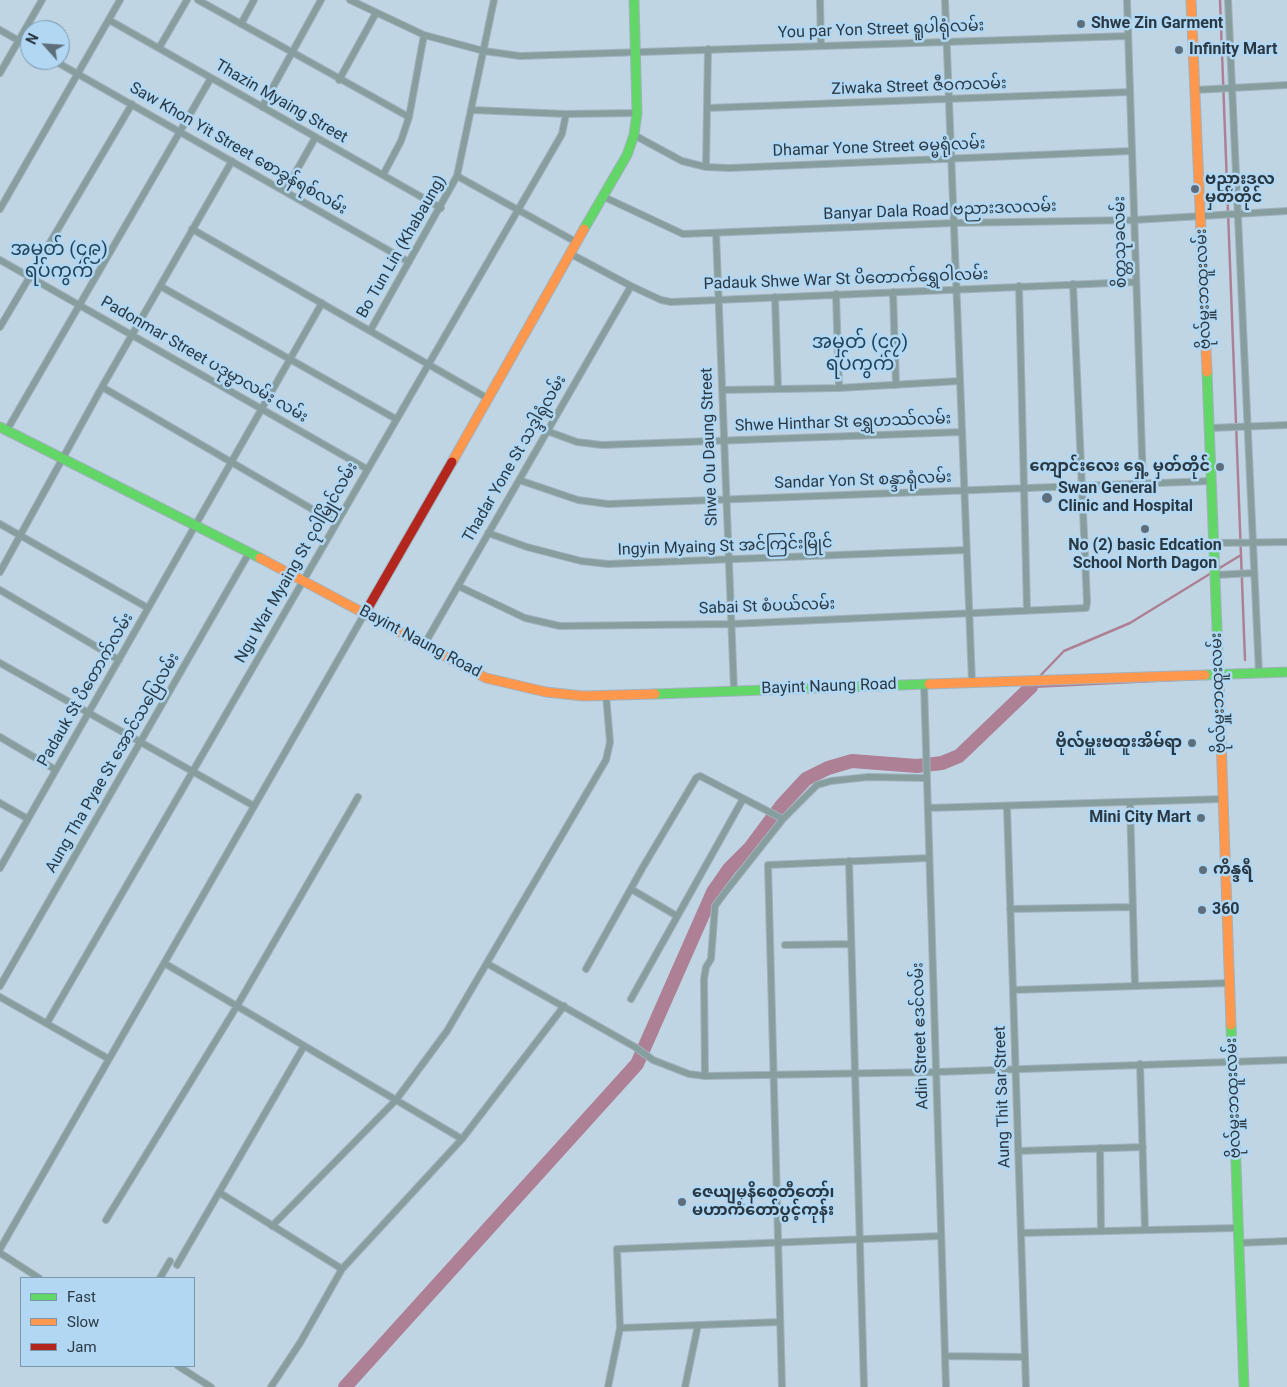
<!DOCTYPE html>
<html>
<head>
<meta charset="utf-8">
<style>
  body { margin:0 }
  #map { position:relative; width:1287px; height:1387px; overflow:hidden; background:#c0d5e4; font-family:Roboto,sans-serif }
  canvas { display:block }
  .legend { position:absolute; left:20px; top:1277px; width:175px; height:90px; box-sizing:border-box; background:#b1d7f3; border:1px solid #7b97ad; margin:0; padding:6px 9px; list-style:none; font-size:15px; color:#293843 }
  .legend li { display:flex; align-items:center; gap:10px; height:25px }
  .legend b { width:25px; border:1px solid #7b97ad }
  .north { position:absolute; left:20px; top:20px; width:50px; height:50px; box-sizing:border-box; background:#b1d7f3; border:1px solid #7b97ad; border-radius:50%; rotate:296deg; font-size:14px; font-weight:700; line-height:20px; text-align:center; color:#293843 }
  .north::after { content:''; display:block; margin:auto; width:18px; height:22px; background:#5e6f7b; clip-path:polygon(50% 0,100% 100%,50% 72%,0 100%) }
</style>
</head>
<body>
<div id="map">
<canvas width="1287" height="1387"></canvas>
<ul class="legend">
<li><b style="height:6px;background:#63d668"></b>Fast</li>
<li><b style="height:6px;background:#ff974d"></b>Slow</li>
<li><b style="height:6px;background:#b3261e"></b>Jam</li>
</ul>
<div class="north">N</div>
</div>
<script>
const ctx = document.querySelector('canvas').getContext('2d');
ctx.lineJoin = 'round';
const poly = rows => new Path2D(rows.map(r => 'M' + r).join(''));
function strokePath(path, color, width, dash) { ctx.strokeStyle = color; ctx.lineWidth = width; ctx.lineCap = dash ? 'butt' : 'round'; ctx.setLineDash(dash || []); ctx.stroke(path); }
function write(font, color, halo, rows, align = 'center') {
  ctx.font = font + ' Roboto,"Noto Sans Myanmar",sans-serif'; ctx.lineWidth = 5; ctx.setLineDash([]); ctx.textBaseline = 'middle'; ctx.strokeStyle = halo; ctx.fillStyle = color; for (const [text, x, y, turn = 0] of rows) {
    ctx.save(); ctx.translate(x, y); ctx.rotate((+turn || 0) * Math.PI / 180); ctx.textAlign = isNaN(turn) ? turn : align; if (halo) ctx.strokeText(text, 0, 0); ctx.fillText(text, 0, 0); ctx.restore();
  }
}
strokePath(poly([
  [1241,555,1245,660],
  [1218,569,1241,555,1220,0],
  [1038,678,1064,651,1130,623,1213,572],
  [1031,687,1195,679]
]), '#ad8095', 2.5);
strokePath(poly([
  [345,1387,637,1064,713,892,729,869,750,848,782,805,806,779,828,768,852,761,917,766,942,763,959,756,1031,687]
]), '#ad8095', 14);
const street = poly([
  [198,0,409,117],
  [350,0,424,35,484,51,520,56,1128,36],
  [820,0,821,46],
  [945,0,972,682],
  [1127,0,1143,483],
  [1228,0,1259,673],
  [109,20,441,208],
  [241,24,254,0],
  [0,30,30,47],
  [159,48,187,0],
  [53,60,409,262],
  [0,73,42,0],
  [339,80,376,13],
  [1195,90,1287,85],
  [262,107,321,0],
  [708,108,1130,92],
  [473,110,566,114,637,113],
  [634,135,682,161,706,167,730,168,1132,151],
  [706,167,708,49],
  [383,175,401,141,409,117,424,35],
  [457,176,576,242],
  [285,191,315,138],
  [602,196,683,234,954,223,1134,220,1287,211],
  [0,209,120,0],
  [192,229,487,398],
  [716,233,734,690],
  [569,253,631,286,661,300,671,302,1135,282],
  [0,260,367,469],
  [160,286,396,419],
  [1019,286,1027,610],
  [893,292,896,385],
  [836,294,839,388],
  [775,297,778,389],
  [0,327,132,104],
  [370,331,457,176,494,0],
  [102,387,336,523],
  [722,390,839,388,960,381],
  [1210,428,1287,425],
  [7,430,211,78],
  [547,431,577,442,602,445,962,432],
  [519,480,578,500,608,504,1211,481],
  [0,524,148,608],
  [488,533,527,547,581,561,608,564,966,550],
  [1214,543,1287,542],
  [0,572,102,387,232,161],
  [1215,575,1254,573],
  [458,586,525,618,560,626,731,624,1086,608,1087,602,1073,284],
  [0,590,119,660],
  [424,645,631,286],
  [0,663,254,806],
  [924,684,946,1387],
  [0,737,56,770],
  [1130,802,1135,986],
  [0,803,28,819],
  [1007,807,1026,1387],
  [928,808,1223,799],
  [849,861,864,1387],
  [0,868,322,303],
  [631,889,677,916],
  [1010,909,1133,907],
  [785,945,851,944],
  [164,963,462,1139],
  [488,964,635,1047,653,1060,689,1074,705,1076,936,1072,1287,1060],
  [586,969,643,867,696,778,700,776,783,819],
  [0,986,249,553],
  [1013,990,1230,983],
  [0,997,109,1059],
  [631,999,743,799],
  [47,1023,562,134,566,114],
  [1140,1064,1145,1230],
  [705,1076,704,979,706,967,711,959,715,906,726,891,783,819,817,785,831,781,868,777,925,778],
  [1100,1148,1101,1231],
  [1018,1151,1143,1147],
  [220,1193,342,1269],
  [106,1220,237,1006,358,797],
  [272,1226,396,1100,447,1031,606,760,610,742,606,695],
  [1021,1233,1237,1228],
  [1238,1243,1287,1241],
  [0,1249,365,613],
  [0,1253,39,1278],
  [177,1265,304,1046],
  [160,1278,170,1261],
  [620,1328,780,1322],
  [945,1356,1025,1357],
  [178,1366,211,1387],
  [271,1387,300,1343,342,1269,462,1139,564,1006],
  [608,1387,620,1328,617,1249,941,1236],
  [685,1387,698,1325],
  [782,1387,768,865,929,858]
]);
const fast = poly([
  [584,229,627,155,634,135,637,113,634,0],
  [1207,372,1219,680],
  [0,427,260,558],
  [1205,675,1287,672],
  [655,694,929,684],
  [1231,1025,1244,1387]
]);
const slow = poly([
  [1191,0,1207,372],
  [452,462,584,229],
  [260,558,486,678,546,692,583,696,655,694],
  [1219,680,1231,1025],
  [929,684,1205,675]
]);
const jam = poly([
  [365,613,452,462]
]);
strokePath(street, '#a1b2be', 8);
strokePath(fast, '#a1b2be', 11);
strokePath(slow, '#a1b2be', 11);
strokePath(jam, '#a1b2be', 11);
strokePath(street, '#879e9e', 6);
strokePath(fast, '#63d668', 9);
strokePath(slow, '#ff974d', 9);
strokePath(jam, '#b3261e', 9);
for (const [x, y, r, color] of [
  [1081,24,5,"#5e6f7b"],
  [1179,50,5,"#5e6f7b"],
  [1195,189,5,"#5e6f7b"],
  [1220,467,5,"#5e6f7b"],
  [1047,498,6,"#5e6f7b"],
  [1145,529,5,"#5e6f7b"],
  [1192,743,5,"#5e6f7b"],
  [1201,818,5,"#5e6f7b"],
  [1203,870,5,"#5e6f7b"],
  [1202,910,5,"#5e6f7b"],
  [682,1202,5,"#5e6f7b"]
]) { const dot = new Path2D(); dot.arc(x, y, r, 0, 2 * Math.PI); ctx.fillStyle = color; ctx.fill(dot); strokePath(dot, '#b1d7f3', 2); }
write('bold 16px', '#293843', '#b1d7f3', [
  ["Shwe Zin Garment",1091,24],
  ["Infinity Mart",1189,50],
  ["ဗညားဒလ",1205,180],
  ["မှတ်တိုင်",1205,198],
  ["ကျောင်းလေး ရှေ့ မှတ်တိုင်",1210,467,"right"],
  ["Swan General",1058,489],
  ["Clinic and Hospital",1058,507],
  ["No (2) basic Edcation",1145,546,"center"],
  ["School North Dagon",1145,564,"center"],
  ["ဗိုလ်မှူးဗထူးအိမ်ရာ",1182,743,"right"],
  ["Mini City Mart",1191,818,"right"],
  ["ကိန္ဒရီ",1213,870],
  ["360",1212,910],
  ["ဇေယျမုနိစေတီတော်၊",692,1193],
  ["မဟာကံတော်ပွင့်ကုန်း",692,1211]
], 'left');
write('16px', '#293843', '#b1d7f3', [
  ["You par Yon Street ရူပါရုံလမ်း",881,30,-2],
  ["Ziwaka Street ဇီဝကလမ်း",919,87,-2],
  ["Thazin Myaing Street",281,102,30],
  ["Dhamar Yone Street ဓမ္မရုံလမ်း",879,148,-2],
  ["Saw Khon Yit Street စောခွန်ရစ်လမ်း",238,149,30],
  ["Banyar Dala Road ဗညားဒလလမ်း",940,211,-2],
  ["စိတ္တသုခလမ်း",1121,242,-91],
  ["Bo Tun Lin (Khabaung)",402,247,-60],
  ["Padauk Shwe War St ပိတောက်ရွှေဝါလမ်း",846,280,-2],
  ["ဗိုလ်မှူးဘထူးလမ်း",1204,289,-92],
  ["Padonmar Street ပဒုမ္မာလမ်း လမ်း",204,360,30],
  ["Shwe Hinthar St ရွှေဟဿ်လမ်း",843,423,-2],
  ["Shwe Ou Daung Street",710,447,-92],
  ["Thadar Yone St သဒ္ဒါရုံလမ်း",515,459,-60],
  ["Sandar Yon St စန္ဒာရုံလမ်း",863,481,-2],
  ["Ingyin Myaing St အင်ကြင်းမြိုင်",725,547,-2],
  ["Ngu War Myaing St ငုဝါမြိုင်လမ်း",297,563,-60],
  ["Sabai St စံပယ်လမ်း",767,607,-2],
  ["Bayint Naung Road",420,642,28],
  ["Bayint Naung Road",829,687,-2],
  ["Padauk St ပိတောက်လမ်း",86,690,-60],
  ["ဗိုလ်မှူးဘထူးလမ်း",1219,693,-92],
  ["Aung Tha Pyae St အောင်သပြေလမ်း",113,763,-60],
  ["Adin Street ဧဒင်လမ်း",921,1036,-92],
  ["Aung Thit Sar Street",1003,1097,-92],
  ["ဗိုလ်မှူးဘထူးလမ်း",1234,1098,-92]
]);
write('19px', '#21435a', '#b1d7f3', [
  ["အမှတ် (၄၉)",59,250],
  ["ရပ်ကွက်",59,272],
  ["အမှတ် (၄၇)",860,343],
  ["ရပ်ကွက်",860,365]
]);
</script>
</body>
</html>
